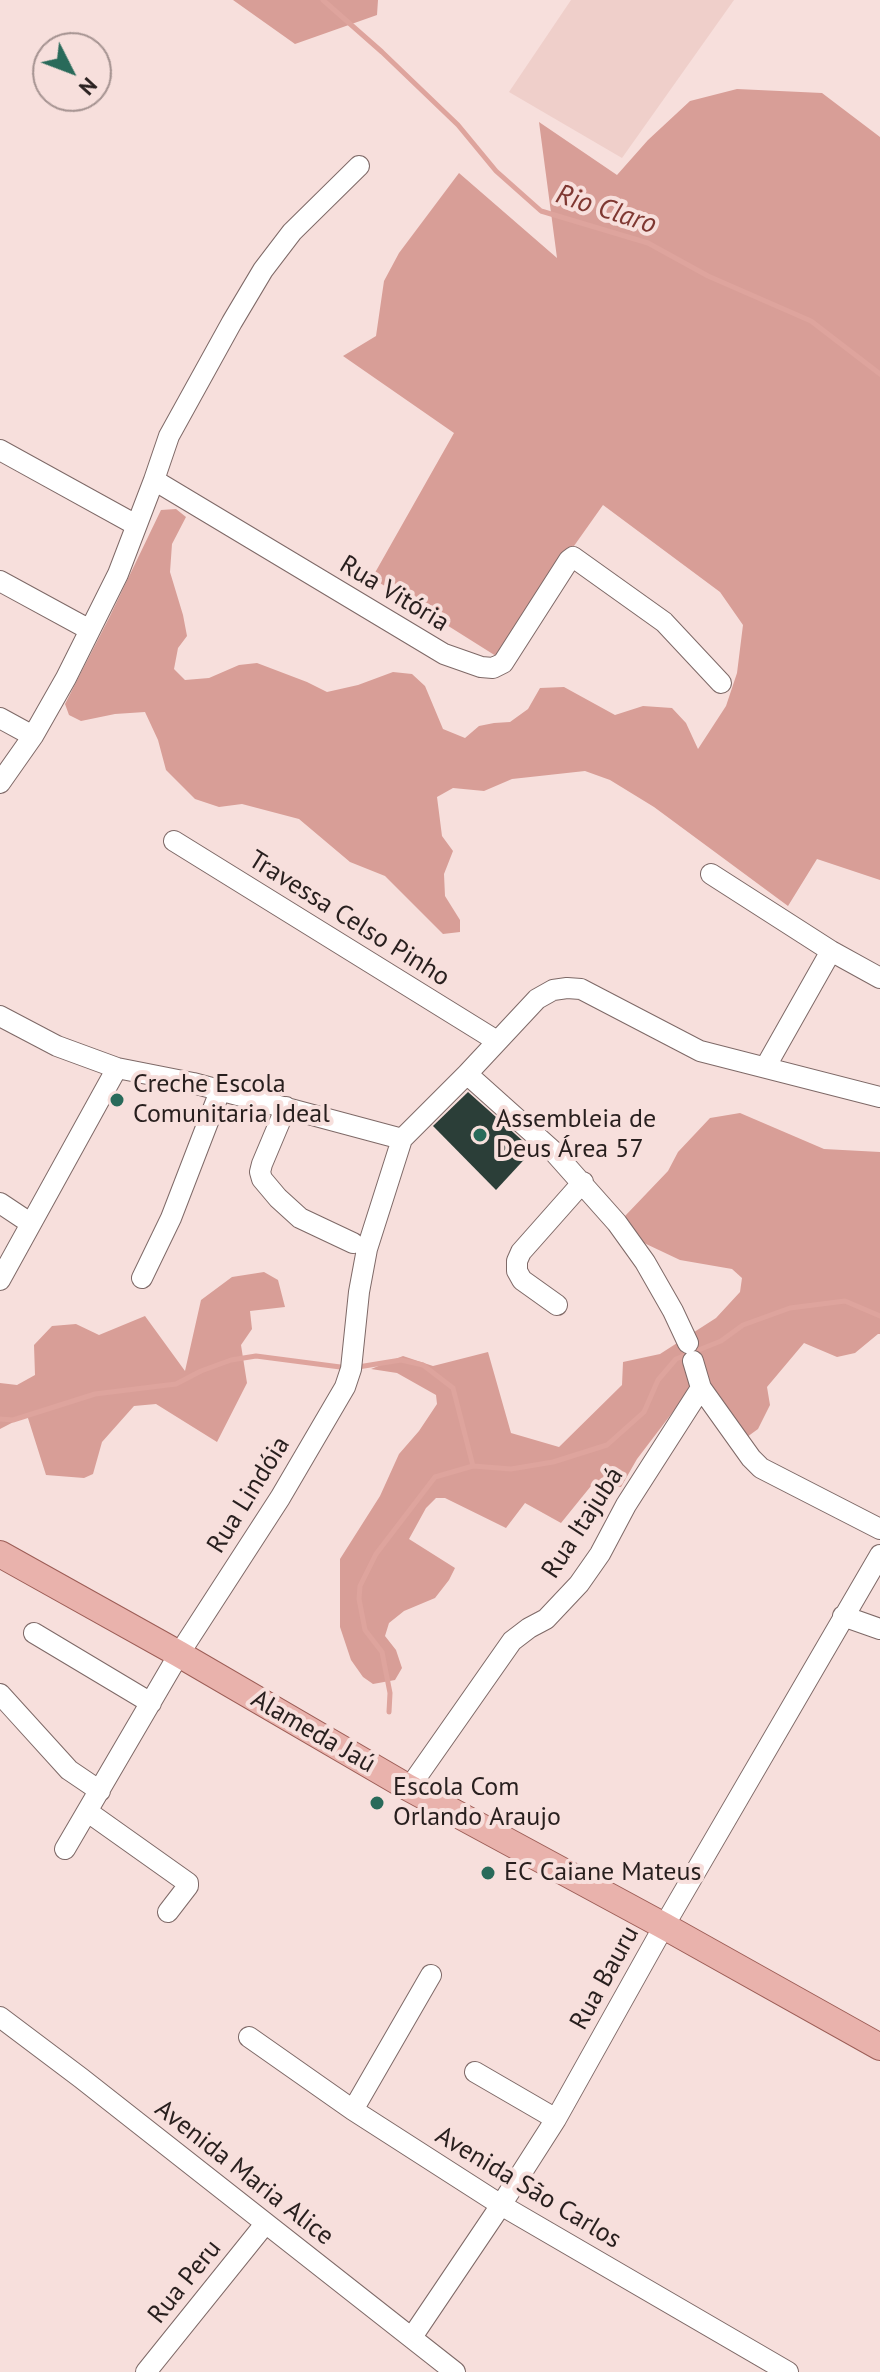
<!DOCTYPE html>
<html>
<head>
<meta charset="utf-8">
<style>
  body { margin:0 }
  #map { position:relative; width:880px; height:2372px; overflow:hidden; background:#f7dfdc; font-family:"PT Sans",sans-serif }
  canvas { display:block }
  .north { position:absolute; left:32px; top:32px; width:80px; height:80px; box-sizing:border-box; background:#f7dfdc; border:2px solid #a49290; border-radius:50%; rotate:132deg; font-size:22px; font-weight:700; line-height:32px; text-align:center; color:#281f1e }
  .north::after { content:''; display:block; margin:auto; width:28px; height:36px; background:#296a5a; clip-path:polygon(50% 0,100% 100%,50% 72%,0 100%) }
</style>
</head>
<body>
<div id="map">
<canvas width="880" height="2372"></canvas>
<div class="north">N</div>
</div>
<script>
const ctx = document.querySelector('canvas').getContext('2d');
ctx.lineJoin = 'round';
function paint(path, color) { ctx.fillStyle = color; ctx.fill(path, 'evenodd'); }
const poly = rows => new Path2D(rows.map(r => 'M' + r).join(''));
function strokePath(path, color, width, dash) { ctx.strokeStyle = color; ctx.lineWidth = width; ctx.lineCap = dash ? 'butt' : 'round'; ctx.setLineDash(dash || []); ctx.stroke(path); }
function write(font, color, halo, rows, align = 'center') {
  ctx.font = font + ' "PT Sans",sans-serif'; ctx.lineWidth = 8; ctx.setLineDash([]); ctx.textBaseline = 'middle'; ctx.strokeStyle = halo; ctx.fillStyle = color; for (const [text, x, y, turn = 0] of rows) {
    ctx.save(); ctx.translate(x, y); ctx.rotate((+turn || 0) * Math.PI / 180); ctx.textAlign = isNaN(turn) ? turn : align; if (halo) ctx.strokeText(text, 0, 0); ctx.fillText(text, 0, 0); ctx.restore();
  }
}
paint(poly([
  [571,0,734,0,622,158,509,92]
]), '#efcfca');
paint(poly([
  [233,0,378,0,377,15,295,44],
  [737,89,822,93,880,137,880,880,817,859,788,906,654,807,610,780,585,771,512,779,484,791,453,788,437,797,442,836,453,851,444,874,445,896,460,920,460,932,443,934,385,876,350,862,299,819,242,804,219,807,195,799,166,770,158,740,145,712,115,714,81,721,69,715,65,704,109,618,161,510,176,509,186,517,172,544,170,572,183,615,187,636,178,648,174,669,185,680,209,678,239,665,257,663,307,682,327,692,358,685,393,672,412,674,425,686,443,729,465,738,479,726,494,723,510,722,528,709,540,688,564,687,615,715,643,706,672,708,686,723,698,749,726,706,737,673,743,625,720,592,603,505,496,656,372,578,454,433,343,356,376,336,384,281,399,253,459,173,557,258,539,122,617,175,648,140,690,101],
  [740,1113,824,1149,880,1152,880,1334,878,1334,855,1353,837,1357,804,1343,767,1387,770,1405,758,1429,747,1437,712,1387,688,1392,637,1459,621,1487,591,1486,561,1523,525,1503,506,1528,445,1498,436,1498,426,1508,409,1539,455,1568,449,1580,435,1598,404,1611,389,1623,385,1636,396,1650,402,1668,395,1680,373,1684,363,1677,351,1660,340,1627,340,1559,380,1496,399,1454,419,1431,437,1404,436,1395,397,1373,371,1369,403,1356,433,1366,488,1352,511,1433,559,1447,622,1385,623,1362,660,1354,716,1318,740,1292,742,1278,732,1269,680,1260,644,1243,625,1216,668,1171,678,1152,710,1118],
  [264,1272,278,1280,285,1307,250,1311,252,1329,241,1345,247,1383,217,1442,156,1404,134,1406,102,1442,93,1474,84,1478,46,1475,27,1415,0,1429,0,1383,17,1385,35,1375,34,1345,52,1326,76,1324,99,1335,145,1316,185,1371,201,1300,232,1277]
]), '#d89e97');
strokePath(poly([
  [323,0,382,52,458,125,496,171,541,211,648,243,708,276,811,321,880,374],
  [358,1367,401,1360,423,1365,453,1388,473,1466],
  [0,1419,13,1420,95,1394,176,1384,201,1371,231,1360,256,1356,348,1368],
  [389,1712,390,1693,382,1652,365,1630,359,1599,360,1586,376,1554,435,1477,473,1466,511,1469,553,1462,607,1445,644,1412,658,1380,676,1359,721,1341,743,1325,790,1308,845,1301,880,1316]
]), '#dea49d', 5);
paint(poly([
  [468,1092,533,1150,496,1190,433,1126]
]), '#2b3e38');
const minor = poly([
  [0,450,136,525],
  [154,480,169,436,232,322,263,270,292,232,359,166],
  [0,581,90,630],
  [0,718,33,736],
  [0,783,33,736,66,678,118,574,154,480,444,654,481,667,493,668,503,663,569,560,573,557,664,622,721,683],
  [174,841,497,1041],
  [711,874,831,951,880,978],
  [0,1016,57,1046,117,1068,193,1083,402,1139],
  [766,1066,831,951],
  [467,1074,553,1151,617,1223,645,1262,673,1311,688,1343],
  [286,1107,262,1164,260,1172,262,1179,278,1198,300,1218,353,1243],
  [0,1203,30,1223],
  [142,1278,171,1218,220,1091],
  [0,1280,117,1068],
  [557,1305,522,1280,517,1271,517,1261,521,1252,583,1182],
  [693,1361,701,1388,751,1458,761,1468,880,1529],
  [843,1616,880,1629],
  [34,1633,151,1703],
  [0,1694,69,1770,100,1791],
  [409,1788,512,1641,529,1628,546,1619,579,1584,600,1554,626,1505,701,1388],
  [88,1812,188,1883,188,1886,168,1912],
  [65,1849,179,1654,280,1498,345,1387,351,1369,359,1292,367,1249,402,1139,467,1074,537,999,553,990,567,988,581,989,700,1051,880,1097],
  [0,2017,81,2078,455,2372],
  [249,2037,353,2110,501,2205,788,2372],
  [475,2072,556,2119],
  [353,2110,431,1975],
  [412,2337,501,2205,556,2119,664,1926,880,1555],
  [146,2372,265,2224]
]);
const major = poly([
  [0,1554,179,1654,409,1788,664,1926,880,2047]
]);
strokePath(minor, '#7e6967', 22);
strokePath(major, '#9c5d56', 28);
strokePath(minor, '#fff', 20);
strokePath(major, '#e9b2ac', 26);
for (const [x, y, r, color] of [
  [117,1100,8,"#296a5a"],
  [480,1135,8,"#296a5a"],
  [377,1803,8,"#296a5a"],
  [488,1873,8,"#296a5a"]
]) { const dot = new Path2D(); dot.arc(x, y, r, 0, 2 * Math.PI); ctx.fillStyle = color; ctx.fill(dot); strokePath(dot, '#f7dfdc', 3); }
write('26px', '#281f1e', '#f7dfdc', [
  ["Rua Vitória",394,594,31],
  ["Travessa Celso Pinho",349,919,32],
  ["Rua Lindóia",249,1495,-58],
  ["Rua Itajubá",583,1523,-57],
  ["Alameda Jaú",313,1732,30],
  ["Rua Bauru",605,1978,-61],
  ["Avenida Maria Alice",244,2173,38],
  ["Avenida São Carlos",528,2188,31],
  ["Rua Peru",185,2282,-51]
]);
write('26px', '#281f1e', '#f7dfdc', [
  ["Creche Escola",133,1085],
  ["Comunitaria Ideal",133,1115],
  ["Assembleia de",496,1120],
  ["Deus Área 57",496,1150],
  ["Escola Com",393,1788],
  ["Orlando Araujo",393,1818],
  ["EC Caiane Mateus",504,1873]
], 'left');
write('italic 28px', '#7f3832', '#f7dfdc', [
  ["Rio Claro",606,210,18]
]);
</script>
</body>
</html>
